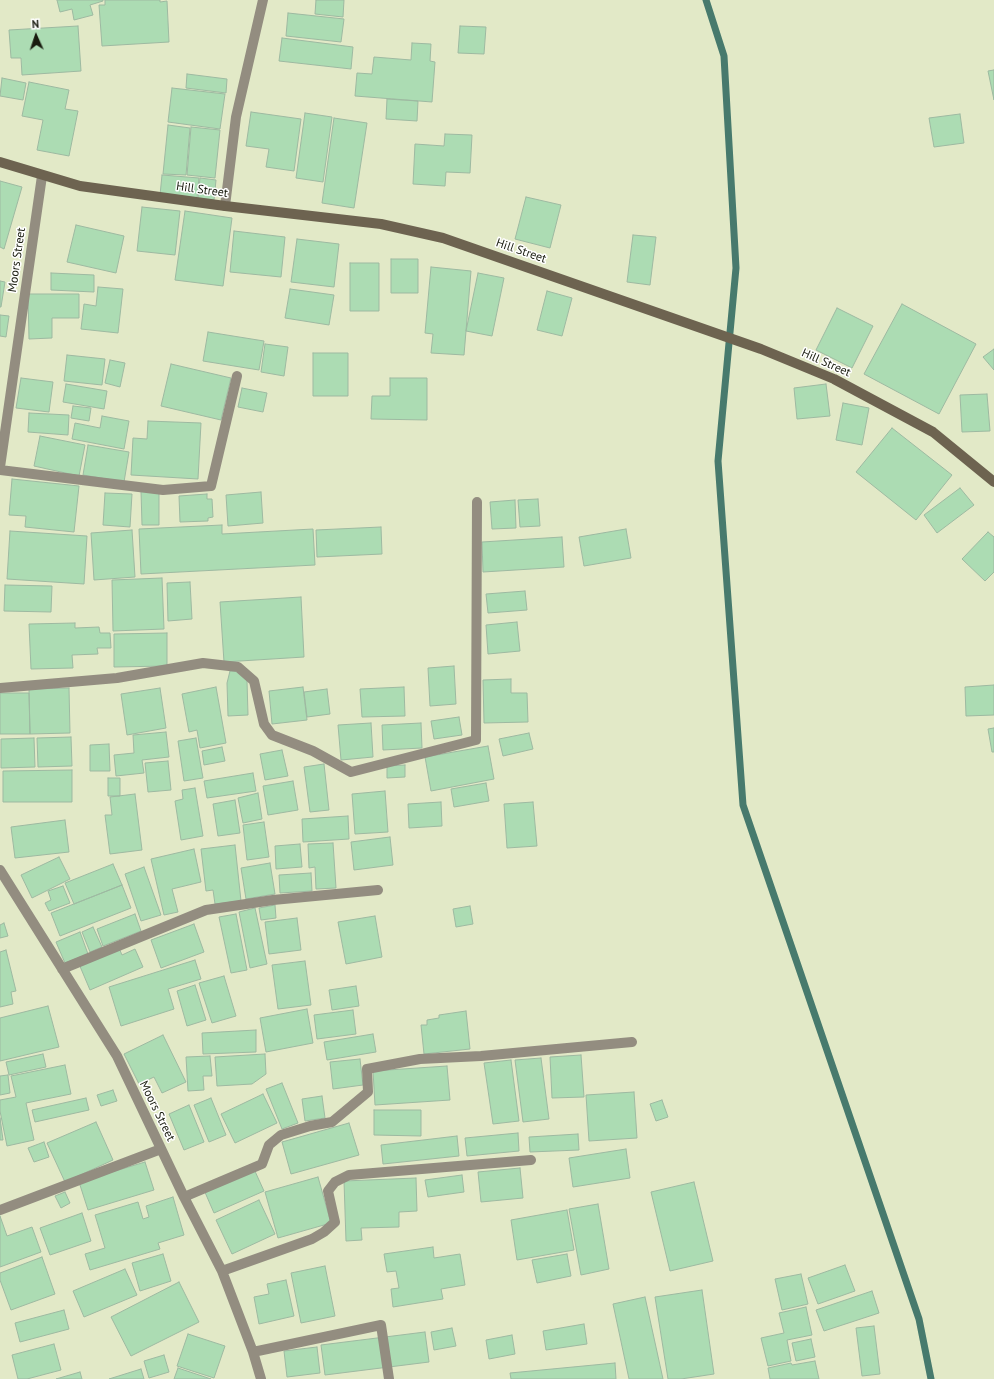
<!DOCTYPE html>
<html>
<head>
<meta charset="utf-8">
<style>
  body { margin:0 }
  #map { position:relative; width:994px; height:1379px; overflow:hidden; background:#e2e9c7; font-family:"PT Sans",sans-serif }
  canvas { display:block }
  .north { position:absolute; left:16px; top:16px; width:40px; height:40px; -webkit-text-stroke:3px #fff; paint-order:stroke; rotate:357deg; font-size:11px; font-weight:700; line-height:16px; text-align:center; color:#181b0e }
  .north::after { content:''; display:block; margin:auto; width:14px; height:18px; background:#181b0e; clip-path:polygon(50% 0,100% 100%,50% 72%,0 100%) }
</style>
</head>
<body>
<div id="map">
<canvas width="994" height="1379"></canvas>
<div class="north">N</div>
</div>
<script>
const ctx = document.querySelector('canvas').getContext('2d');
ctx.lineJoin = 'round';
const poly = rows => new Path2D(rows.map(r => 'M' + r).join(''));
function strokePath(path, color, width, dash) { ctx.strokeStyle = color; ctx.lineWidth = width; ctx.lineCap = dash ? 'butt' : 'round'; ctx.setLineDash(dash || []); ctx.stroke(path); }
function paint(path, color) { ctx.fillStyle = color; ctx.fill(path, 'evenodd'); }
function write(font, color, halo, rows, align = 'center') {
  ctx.font = font + ' "PT Sans",sans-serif'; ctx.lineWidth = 3; ctx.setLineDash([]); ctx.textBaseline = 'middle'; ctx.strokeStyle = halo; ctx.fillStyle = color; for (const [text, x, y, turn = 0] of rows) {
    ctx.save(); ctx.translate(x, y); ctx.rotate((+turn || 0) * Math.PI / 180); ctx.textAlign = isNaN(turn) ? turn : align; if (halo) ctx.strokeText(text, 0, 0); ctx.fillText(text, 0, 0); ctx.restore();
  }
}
strokePath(poly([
  [706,0,724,56,736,268,718,461,743,805,919,1319,931,1379]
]), '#477a6d', 7);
const building = poly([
  [57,0,103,0,103,1,90,5,93,15,74,20,72,9,60,12,57,0],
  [105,0,160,0,160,2,167,1,169,42,102,46,99,5,105,5,105,0],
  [316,0,344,0,343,17,315,14,316,0],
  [288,13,344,19,341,42,286,36,288,13],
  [78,26,81,71,22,75,21,58,11,58,9,30,78,26],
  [460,26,486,27,484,54,458,53,460,26],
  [282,38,353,47,351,69,279,61,282,38],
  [412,43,431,44,430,61,435,62,432,102,355,96,357,73,372,74,374,57,411,60,412,43],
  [994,70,994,100,988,71,994,70],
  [187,74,227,79,226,93,186,88,187,74],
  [2,78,26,83,23,100,0,96,2,78],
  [29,82,69,90,65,109,78,111,69,156,37,150,43,120,22,116,29,82],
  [172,88,225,94,220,129,168,122,172,88],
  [387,99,418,101,417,121,386,119,387,99],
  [251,112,301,119,294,171,266,167,269,149,246,146,251,112],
  [305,113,332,117,323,182,296,178,305,113],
  [960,114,964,143,934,147,929,118,960,114],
  [334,118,367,123,354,208,322,203,334,118],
  [168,125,190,128,186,175,163,174,168,125],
  [191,127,220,130,215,178,187,175,191,127],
  [445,134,472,135,470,173,446,172,445,186,413,184,415,144,444,146,445,134],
  [162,175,199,178,197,198,160,195,162,175],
  [200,178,216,180,214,200,198,198,200,178],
  [0,181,22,187,4,249,0,247,0,181],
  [526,197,561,205,550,248,515,239,526,197],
  [142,207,180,211,175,255,137,251,142,207],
  [185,211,232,218,223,286,175,280,185,211],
  [76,225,124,236,116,273,67,262,76,225],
  [234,231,285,237,281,277,230,272,234,231],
  [633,235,656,237,650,285,627,282,633,235],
  [297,239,339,244,334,287,291,282,297,239],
  [391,259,418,259,418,293,391,293,391,259],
  [350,263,379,263,379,311,350,311,350,263],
  [431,267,471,271,464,355,431,353,433,334,425,333,431,267],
  [51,273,94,275,94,292,51,290,51,273],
  [478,273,504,278,492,336,466,331,478,273],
  [0,281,5,282,1,307,0,307,0,281],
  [98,287,123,289,118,333,81,329,84,304,96,306,98,287],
  [290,289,334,295,329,325,285,318,290,289],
  [547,291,572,298,562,336,537,330,547,291],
  [28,294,79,294,79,318,52,318,52,338,29,339,28,294],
  [902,304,976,344,939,414,864,374,902,304],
  [837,308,873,326,852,368,816,350,837,308],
  [0,315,9,316,6,337,0,336,0,315],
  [208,332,264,341,259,370,203,361,208,332],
  [265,344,288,347,284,376,261,372,265,344],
  [994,349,994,370,983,357,994,349],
  [313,353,348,353,348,396,313,396,313,353],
  [67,355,105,359,102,385,64,381,67,355],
  [110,360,125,363,120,387,105,383,110,360],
  [171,364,231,378,221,420,161,406,171,364],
  [21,378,53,382,49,412,16,408,21,378],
  [390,378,427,378,427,420,371,419,372,396,390,396,390,378],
  [66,384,107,391,104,409,63,402,66,384],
  [826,384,830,416,797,419,794,388,826,384],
  [242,388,267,393,263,412,238,407,242,388],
  [987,394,990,431,962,432,960,395,987,394],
  [843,403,869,408,862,445,836,440,843,403],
  [73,406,91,408,89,421,71,418,73,406],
  [29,413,69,415,68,435,28,432,29,413],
  [102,416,129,421,124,449,72,439,75,423,100,428,102,416],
  [148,421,201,423,198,479,131,475,133,438,147,439,148,421],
  [892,428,952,475,916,520,856,472,892,428],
  [40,436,85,445,79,476,34,466,40,436],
  [88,445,129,452,124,482,83,475,88,445],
  [12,479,79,486,74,532,25,527,26,516,9,515,12,479],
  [960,488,974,505,937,533,924,515,960,488],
  [141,491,159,491,159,525,142,525,141,491],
  [261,492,263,523,228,526,226,495,261,492],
  [105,493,132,494,130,527,103,525,105,493],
  [207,494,207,499,212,499,213,517,208,518,208,521,180,522,179,496,207,494],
  [538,499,540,526,520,527,518,500,538,499],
  [515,500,516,528,492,529,490,502,515,500],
  [222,525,222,534,313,529,315,565,141,574,139,529,222,525],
  [381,527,382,554,317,557,316,530,381,527],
  [626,529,631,558,584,566,579,537,626,529],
  [132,530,135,577,94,580,91,533,132,530],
  [10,531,87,536,84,584,7,579,10,531],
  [988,532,994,537,994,572,985,581,962,559,988,532],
  [562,537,564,567,483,572,482,542,562,537],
  [162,578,164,629,113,631,112,580,162,578],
  [190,582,192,619,168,621,167,583,190,582],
  [5,585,52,586,51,612,4,611,5,585],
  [525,591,527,610,488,613,486,594,525,591],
  [301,597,304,657,224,662,220,602,301,597],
  [517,622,520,651,488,654,486,625,517,622],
  [75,623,75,628,99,627,100,633,110,633,111,648,97,648,98,654,72,655,73,668,31,669,29,624,75,623],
  [167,633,167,666,114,667,114,634,167,633],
  [454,666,456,704,430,706,428,668,454,666],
  [230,671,237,671,247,681,248,715,228,716,227,683,230,671],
  [511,679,511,693,527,693,528,722,484,723,483,680,511,679],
  [994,685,994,715,966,716,965,687,994,685],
  [216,687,226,743,200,748,197,730,189,732,182,694,216,687],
  [303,687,307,720,272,724,269,691,303,687],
  [404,687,405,716,362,717,360,689,404,687],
  [69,688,70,733,30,734,29,689,69,688],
  [160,688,166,728,127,735,121,694,160,688],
  [327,689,330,714,307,717,304,692,327,689],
  [0,693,29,693,30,734,0,734,0,693],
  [459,717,462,735,434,739,431,721,459,717],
  [371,723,373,757,341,760,338,725,371,723],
  [421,723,422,748,383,750,382,725,421,723],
  [994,728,994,752,992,752,988,729,994,728],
  [166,732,169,757,142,760,144,773,116,776,114,755,134,753,133,735,166,732],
  [529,733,533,749,503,756,499,739,529,733],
  [71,737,72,766,38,767,37,738,71,737],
  [34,738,35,767,1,768,1,739,34,738],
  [196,738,203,778,184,781,178,741,196,738],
  [109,744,110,771,90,771,90,745,109,744],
  [488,746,494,779,431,791,425,757,488,746],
  [222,747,225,761,204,765,202,751,222,747],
  [282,750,288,776,265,780,260,754,282,750],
  [168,761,171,790,148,792,145,763,168,761],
  [324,764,329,810,310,812,304,767,324,764],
  [405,765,405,777,387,778,387,766,405,765],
  [72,770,72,802,3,802,3,771,72,770],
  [253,773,256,791,207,798,204,781,253,773],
  [108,778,120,778,120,796,108,796,108,778],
  [293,781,298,810,268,815,263,786,293,781],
  [486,783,489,801,454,807,451,789,486,783],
  [195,788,203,836,181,840,175,801,183,799,182,790,195,788],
  [385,791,388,832,355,834,352,794,385,791],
  [258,793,262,819,243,823,238,798,258,793],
  [135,794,142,850,110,854,105,815,112,815,110,797,135,794],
  [235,800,240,833,218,836,213,804,235,800],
  [441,802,442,826,409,828,408,804,441,802],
  [533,802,537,846,507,848,504,804,533,802],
  [348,816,349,839,303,842,302,819,348,816],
  [65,820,69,852,15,858,11,827,65,820],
  [264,822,269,857,247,860,243,825,264,822],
  [390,837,393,865,354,870,351,842,390,837],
  [333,843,336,888,316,889,315,867,309,868,308,844,333,843],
  [300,844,302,867,276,869,275,846,300,844],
  [235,845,241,901,215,904,213,890,206,891,201,849,235,845],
  [194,849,201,882,172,889,178,912,164,915,151,859,194,849],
  [59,857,70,879,32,898,21,875,59,857],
  [270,863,275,894,246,899,241,868,270,863],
  [113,864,122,885,74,904,65,883,113,864],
  [144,867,161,915,141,921,125,874,144,867],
  [311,873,312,891,280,893,279,875,311,873],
  [122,885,131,908,60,936,51,913,122,885],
  [63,886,70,903,49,911,45,903,51,900,48,891,63,886],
  [275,905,276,918,261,920,259,908,275,905],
  [470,906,473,924,456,927,453,909,470,906],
  [255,908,267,964,250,968,239,912,255,908],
  [135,914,141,931,103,946,97,929,135,914],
  [236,914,247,970,231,973,219,917,236,914],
  [375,916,382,957,346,964,338,922,375,916],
  [297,918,301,950,269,954,265,922,297,918],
  [4,923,8,936,0,938,0,925,4,923],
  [194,924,204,952,161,968,151,940,194,924],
  [93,927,102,947,90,952,82,932,93,927],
  [80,932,88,954,65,963,56,942,80,932],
  [119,948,122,955,135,949,143,967,90,990,79,964,119,948],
  [6,950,16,991,11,992,13,1004,0,1007,0,952,6,950],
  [195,960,201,979,168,989,174,1009,121,1026,109,987,195,960],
  [305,961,311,1005,278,1009,272,965,305,961],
  [224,976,236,1016,212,1023,199,983,224,976],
  [195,985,206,1020,187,1026,177,991,195,985],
  [356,986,359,1006,332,1010,329,990,356,986],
  [48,1006,59,1047,0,1061,0,1018,48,1006],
  [307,1009,313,1043,266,1052,260,1018,307,1009],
  [353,1010,356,1034,317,1039,314,1015,353,1010],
  [466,1011,470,1049,424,1054,421,1025,427,1025,427,1020,439,1018,439,1015,466,1011],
  [256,1030,256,1052,203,1054,202,1033,256,1030],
  [373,1034,376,1052,327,1060,324,1042,373,1034],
  [163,1035,186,1082,162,1093,154,1077,139,1084,124,1054,163,1035],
  [43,1054,46,1067,9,1075,6,1062,43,1054],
  [265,1054,266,1074,252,1084,217,1086,215,1057,265,1054],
  [581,1055,584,1097,552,1098,550,1057,581,1055],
  [210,1056,212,1076,203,1076,204,1090,188,1091,186,1057,210,1056],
  [541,1058,549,1119,523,1122,515,1060,541,1058],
  [360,1059,363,1085,333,1089,330,1062,360,1059],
  [511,1060,519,1121,493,1124,484,1063,511,1060],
  [65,1065,71,1094,26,1103,34,1140,7,1146,0,1111,0,1100,16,1097,11,1076,65,1065],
  [447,1066,450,1100,375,1105,373,1071,447,1066],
  [8,1075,10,1093,0,1095,0,1076,8,1075],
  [282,1083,298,1123,282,1129,266,1089,282,1083],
  [113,1090,117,1101,101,1106,97,1095,113,1090],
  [634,1092,637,1138,589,1141,586,1095,634,1092],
  [263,1094,277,1123,235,1143,221,1114,263,1094],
  [322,1096,325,1118,305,1121,302,1099,322,1096],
  [86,1098,89,1110,35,1122,32,1110,86,1098],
  [211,1098,226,1135,209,1142,194,1105,211,1098],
  [662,1100,668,1117,656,1121,650,1104,662,1100],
  [189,1105,204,1142,184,1150,169,1114,189,1105],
  [374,1110,421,1110,421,1136,374,1135,374,1110],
  [0,1118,3,1140,0,1140,0,1118],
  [96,1122,113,1160,65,1182,47,1143,96,1122],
  [349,1123,359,1155,291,1174,282,1142,349,1123],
  [518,1133,519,1151,467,1156,465,1138,518,1133],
  [578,1134,579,1150,530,1152,529,1137,578,1134],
  [457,1136,459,1156,383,1164,381,1145,457,1136],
  [44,1142,49,1157,34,1162,28,1148,44,1142],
  [626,1149,630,1178,573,1187,569,1158,626,1149],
  [145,1162,154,1190,88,1210,79,1182,145,1162],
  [520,1168,523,1198,481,1202,478,1172,520,1168],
  [254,1169,264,1191,214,1213,204,1190,254,1169],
  [462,1175,464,1192,428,1197,425,1180,462,1175],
  [318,1177,331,1223,278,1238,265,1192,318,1177],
  [416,1178,417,1211,399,1212,399,1227,361,1228,362,1240,346,1241,344,1181,416,1178],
  [694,1182,713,1261,670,1271,651,1192,694,1182],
  [65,1192,70,1203,61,1208,55,1196,65,1192],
  [173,1197,184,1235,158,1243,160,1249,90,1270,85,1254,105,1248,95,1215,138,1202,143,1219,149,1217,146,1206,173,1197],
  [259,1200,275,1234,232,1254,216,1220,259,1200],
  [598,1204,609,1269,581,1275,569,1209,598,1204],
  [567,1210,574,1250,517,1260,511,1220,567,1210],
  [82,1213,91,1241,50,1255,40,1228,82,1213],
  [0,1216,7,1236,32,1227,41,1252,0,1267,0,1216],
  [433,1247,434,1258,460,1254,465,1285,441,1289,443,1299,393,1307,391,1289,399,1288,396,1271,387,1272,384,1254,433,1247],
  [163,1254,171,1281,140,1291,132,1263,163,1254],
  [567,1254,571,1276,537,1283,532,1260,567,1254],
  [42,1257,55,1294,11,1310,0,1280,0,1273,42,1257],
  [845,1265,855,1291,818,1304,808,1278,845,1265],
  [325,1266,335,1316,301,1323,291,1273,325,1266],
  [125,1269,137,1295,84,1317,73,1291,125,1269],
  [801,1274,808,1304,782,1310,775,1279,801,1274],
  [286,1280,294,1316,259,1324,254,1297,269,1294,267,1284,286,1280],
  [179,1282,199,1322,131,1356,111,1317,179,1282],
  [702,1290,714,1374,681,1379,668,1379,655,1297,702,1290],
  [872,1291,879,1313,824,1331,816,1310,872,1291],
  [645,1297,663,1379,629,1379,613,1304,645,1297],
  [806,1307,812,1335,787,1340,791,1361,768,1366,761,1338,784,1333,779,1313,806,1307],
  [64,1310,69,1329,20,1342,15,1323,64,1310],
  [584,1324,587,1344,546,1350,543,1331,584,1324],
  [874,1326,880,1374,862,1376,856,1328,874,1326],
  [452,1328,456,1346,434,1350,431,1332,452,1328],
  [425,1332,429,1362,325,1375,321,1345,425,1332],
  [188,1334,225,1346,214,1378,177,1366,188,1334],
  [512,1335,515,1354,489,1359,486,1340,512,1335],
  [811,1339,815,1357,796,1361,792,1343,811,1339],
  [54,1344,61,1370,27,1379,18,1379,12,1355,54,1344],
  [317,1347,320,1373,287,1377,284,1351,317,1347],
  [164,1355,169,1372,149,1378,144,1361,164,1355],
  [815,1361,819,1379,770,1379,768,1368,791,1363,792,1365,815,1361],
  [615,1363,616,1379,511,1379,510,1373,615,1363],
  [178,1368,211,1379,174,1379,178,1368],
  [141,1369,144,1379,109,1379,141,1369],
  [80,1372,82,1379,56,1379,80,1372]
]);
paint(building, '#acdcb3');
strokePath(building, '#9db9a1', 1);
strokePath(poly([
  [225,206,236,117,263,0],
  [0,467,42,176],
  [0,470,163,490,211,486,237,376],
  [0,688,117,678,203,663,238,667,254,681,264,724,272,735,313,751,351,772,476,740,477,502],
  [0,870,117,1056,184,1197,222,1271,253,1352,261,1379],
  [62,969,206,910,273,900,378,890],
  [184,1197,262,1164,269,1145,281,1135,310,1126,332,1122,368,1092,367,1069,420,1059,481,1056,632,1042],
  [0,1210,161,1149],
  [222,1271,312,1239,324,1232,335,1222,328,1191,335,1182,349,1175,531,1160],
  [253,1352,381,1325,389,1379]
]), '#938d80', 10);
strokePath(poly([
  [0,162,80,186,225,206,381,224,443,238,761,349,834,379,933,432,994,482]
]), '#6d6350', 10);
write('12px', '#181b0e', '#fff', [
  ["Hill Street",202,190,8],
  ["Hill Street",521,251,19],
  ["Moors Street",17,260,-82],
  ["Hill Street",826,363,24],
  ["Moors Street",157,1111,64]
]);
</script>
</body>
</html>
